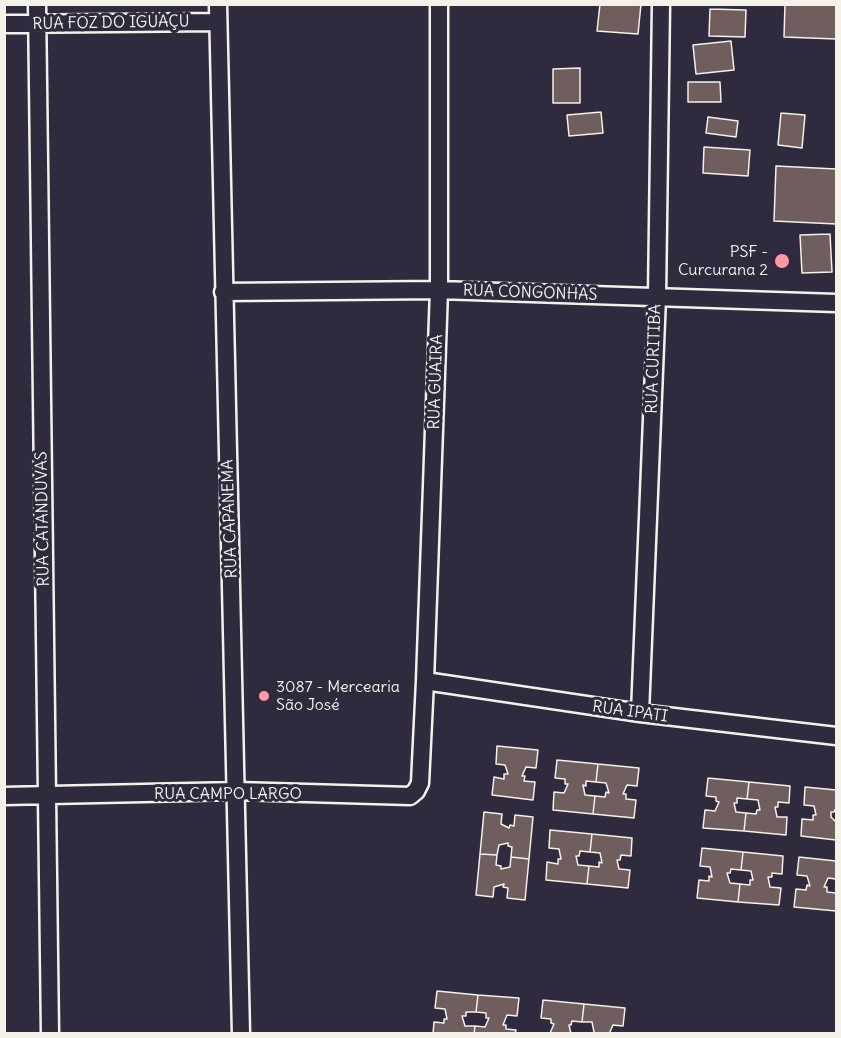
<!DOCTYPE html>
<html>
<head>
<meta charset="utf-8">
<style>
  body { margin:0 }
  #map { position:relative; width:841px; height:1038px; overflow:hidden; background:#2f2a3d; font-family:Delius,sans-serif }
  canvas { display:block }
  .frame { position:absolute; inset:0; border:6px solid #f4f1e8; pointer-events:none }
</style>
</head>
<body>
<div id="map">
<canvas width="841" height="1038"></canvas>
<div class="frame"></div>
</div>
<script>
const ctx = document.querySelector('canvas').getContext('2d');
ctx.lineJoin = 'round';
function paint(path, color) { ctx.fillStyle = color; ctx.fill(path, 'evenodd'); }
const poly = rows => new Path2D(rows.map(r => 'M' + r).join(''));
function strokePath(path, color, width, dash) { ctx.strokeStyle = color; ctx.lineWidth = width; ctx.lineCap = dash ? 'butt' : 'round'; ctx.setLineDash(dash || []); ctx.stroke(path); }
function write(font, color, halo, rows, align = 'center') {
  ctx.font = font + ' Delius,sans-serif'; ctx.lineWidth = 6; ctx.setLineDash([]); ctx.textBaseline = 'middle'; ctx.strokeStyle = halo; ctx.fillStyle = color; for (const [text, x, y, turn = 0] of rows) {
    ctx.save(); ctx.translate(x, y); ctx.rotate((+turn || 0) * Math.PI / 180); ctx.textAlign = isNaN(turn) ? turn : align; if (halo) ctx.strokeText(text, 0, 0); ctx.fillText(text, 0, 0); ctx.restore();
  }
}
const building = poly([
  [600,4,641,4,638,34,597,31,600,4],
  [785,4,836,4,836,39,784,37,785,4],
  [710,9,746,10,745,37,709,36,710,9],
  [731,41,734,70,696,74,693,45,731,41],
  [580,68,580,103,553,103,553,69,580,68],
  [688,82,720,82,721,102,688,102,688,82],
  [601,112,603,133,569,136,567,115,601,112],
  [781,113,805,115,802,148,778,145,781,113],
  [708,117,738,121,736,137,706,133,708,117],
  [704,147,750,150,748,176,703,173,704,147],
  [776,166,836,169,836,224,774,221,776,166],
  [830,234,832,272,802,273,800,235,830,234],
  [497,746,538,750,536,768,526,767,522,776,525,776,524,781,535,782,533,800,492,795,494,777,504,779,504,774,508,774,505,765,496,764,497,746],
  [557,760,598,764,596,782,586,781,586,786,583,785,585,795,595,796,593,814,553,810,554,792,564,793,568,784,565,784,565,779,555,778,557,760],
  [598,764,639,768,637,786,627,785,623,794,626,794,626,799,636,800,634,818,593,814,595,796,605,797,606,792,609,793,606,783,596,782,598,764],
  [708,778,749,782,747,799,737,798,737,803,734,803,736,812,746,813,744,831,703,828,705,810,715,811,719,802,716,801,716,797,706,796,708,778],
  [749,782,790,786,789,803,778,802,778,807,775,807,777,817,787,817,786,835,744,831,746,813,756,814,757,810,760,810,758,800,747,799,749,782],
  [805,787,836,790,836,808,834,812,831,812,831,817,836,822,836,840,801,836,802,819,813,820,813,815,816,815,814,806,804,805,805,787],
  [484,812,502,814,501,824,509,828,510,825,514,826,515,815,533,817,529,859,511,857,512,847,508,846,508,843,499,845,497,855,480,854,484,812],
  [550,830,592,834,590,852,580,851,579,856,576,856,578,865,589,866,587,884,546,880,547,862,558,864,558,859,561,859,559,849,549,848,550,830],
  [592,834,632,838,631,856,621,855,620,860,617,860,619,869,630,870,628,888,587,884,589,866,599,867,599,862,602,863,600,853,590,852,592,834],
  [702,848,743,852,741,870,731,869,730,873,727,873,730,883,740,884,738,902,697,898,699,880,709,881,709,876,712,877,710,867,700,866,702,848],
  [743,852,783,856,782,874,772,873,772,877,768,877,770,887,781,888,779,905,738,902,740,884,750,885,750,880,753,880,751,871,741,870,743,852],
  [480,854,497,855,496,865,501,866,501,869,510,867,511,857,529,859,525,900,507,898,508,888,503,887,504,884,494,887,493,897,476,895,480,854],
  [799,857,836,861,836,879,828,878,824,887,827,887,827,892,836,893,836,911,794,907,796,889,806,890,807,885,810,886,807,876,797,875,799,857],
  [437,991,478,995,476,1012,466,1012,466,1016,462,1016,465,1026,475,1026,474,1034,433,1034,434,1022,444,1023,444,1019,447,1019,445,1009,435,1008,437,991],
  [478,995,519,998,517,1016,507,1015,503,1025,506,1025,506,1029,516,1030,515,1034,474,1034,475,1026,485,1027,489,1018,486,1018,486,1013,476,1012,478,995],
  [543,1000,584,1004,582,1022,572,1021,571,1025,569,1025,571,1034,540,1034,550,1033,554,1024,551,1023,551,1019,541,1018,543,1000],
  [584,1004,625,1008,623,1026,613,1025,609,1034,591,1034,594,1032,592,1022,582,1022,584,1004]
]);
paint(building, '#705d5d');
strokePath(building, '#f4f1e8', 1.5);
const minor = poly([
  [37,4,50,1034],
  [218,4,241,1034],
  [4,24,218,22],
  [223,292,439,290,836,303],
  [425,681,640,713,836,736],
  [640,713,657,297,661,4],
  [4,796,237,791,410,796,416,791,420,783,425,681,439,290,439,4]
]);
strokePath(minor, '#f4f1e8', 21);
strokePath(minor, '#2f2a3d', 16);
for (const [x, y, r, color] of [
  [782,261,8,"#ff9aa2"],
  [264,696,6,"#ff9aa2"]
]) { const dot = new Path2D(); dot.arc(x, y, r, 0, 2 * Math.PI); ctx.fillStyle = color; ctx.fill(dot); strokePath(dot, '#2f2a3d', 2); }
write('16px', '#f4f1e8', '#2f2a3d', [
  ["RUA FOZ DO IGUAÇU",111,23,-1],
  ["RUA CONGONHAS",530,293,2],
  ["RUA CURITIBA",654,359,-88],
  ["RUA GUAIRA",436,382,-88],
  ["RUA CATANDUVAS",43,519,-91],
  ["RUA CAPANEMA",230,519,-92],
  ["RUA IPATI",630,712,8],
  ["RUA CAMPO LARGO",228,794]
]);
write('16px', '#f4f1e8', '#2f2a3d', [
  ["PSF -",768,252],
  ["Curcurana 2",768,270],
  ["3087 - Mercearia",276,687,"left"],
  ["São José",276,705,"left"]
], 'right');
</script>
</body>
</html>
